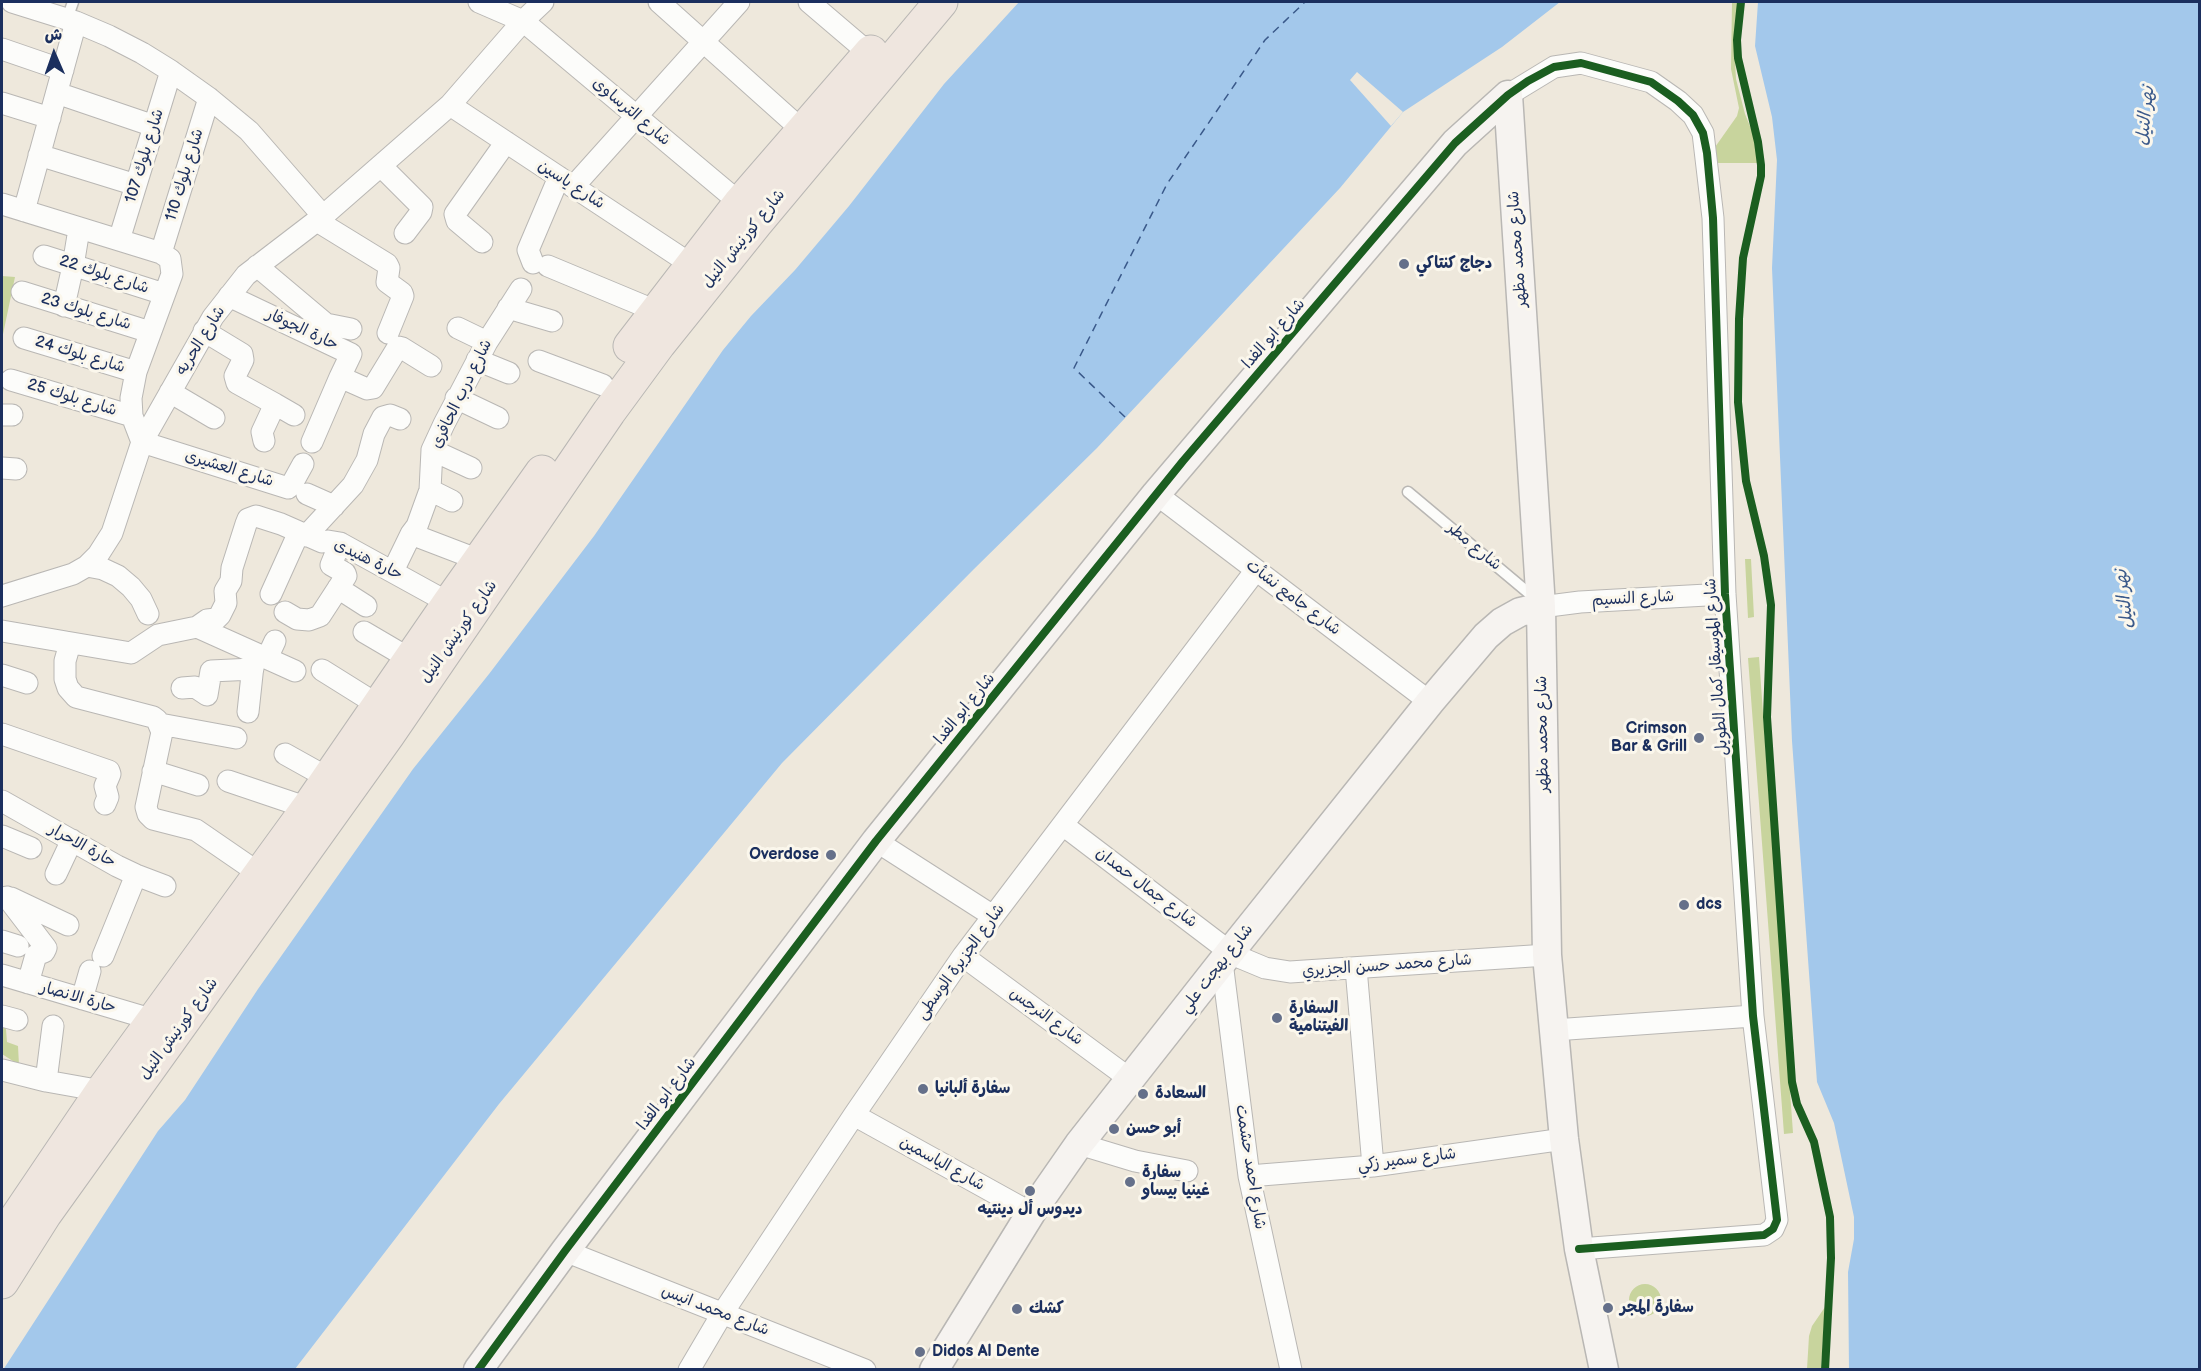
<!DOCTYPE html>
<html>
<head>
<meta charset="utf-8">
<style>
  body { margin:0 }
  #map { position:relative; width:2201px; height:1371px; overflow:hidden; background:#eee8dc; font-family:"Balsamiq Sans","Playpen Sans Arabic",sans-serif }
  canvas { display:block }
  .frame { position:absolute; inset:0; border:3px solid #1b2f5e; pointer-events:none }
  .north { position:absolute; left:24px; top:24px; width:60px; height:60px; -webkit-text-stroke:4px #fbf7ec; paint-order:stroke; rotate:358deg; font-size:16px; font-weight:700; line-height:24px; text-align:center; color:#1b2f5e }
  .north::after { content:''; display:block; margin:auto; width:21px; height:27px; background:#1b2f5e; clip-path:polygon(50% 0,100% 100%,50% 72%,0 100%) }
</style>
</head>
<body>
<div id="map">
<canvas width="2201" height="1371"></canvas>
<div class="frame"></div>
<div class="north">ش</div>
</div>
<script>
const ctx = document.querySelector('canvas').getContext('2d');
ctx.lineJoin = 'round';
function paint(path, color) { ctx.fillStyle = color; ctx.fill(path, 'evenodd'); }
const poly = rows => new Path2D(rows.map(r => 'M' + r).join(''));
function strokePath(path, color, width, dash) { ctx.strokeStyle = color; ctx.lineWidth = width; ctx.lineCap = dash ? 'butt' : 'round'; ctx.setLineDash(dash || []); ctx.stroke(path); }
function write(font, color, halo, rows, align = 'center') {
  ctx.font = font + ' "Balsamiq Sans","Playpen Sans Arabic",sans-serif'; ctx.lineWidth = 6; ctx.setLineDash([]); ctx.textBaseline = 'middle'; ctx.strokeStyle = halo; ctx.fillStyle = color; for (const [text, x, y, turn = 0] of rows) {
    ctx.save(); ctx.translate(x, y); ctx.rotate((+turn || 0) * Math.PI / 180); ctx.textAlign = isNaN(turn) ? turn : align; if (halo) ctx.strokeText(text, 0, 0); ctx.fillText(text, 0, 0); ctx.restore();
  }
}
paint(poly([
  [1732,2,1739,2,1734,42,1736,79,1745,114,1756,141,1758,163,1710,163,1713,150,1737,116,1739,108,1731,69],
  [2,276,15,277,2,339],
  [1745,559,1751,559,1754,617,1748,618],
  [1759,657,1793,1133,1784,1134,1748,658],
  [2,1017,5,1017,7,1042,18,1046,19,1065,2,1054],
  '1629 1300a16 16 0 1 1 32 0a16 16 0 1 1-32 0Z',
  [1825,1307,1821,1369,1807,1369,1809,1336,1812,1326]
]), '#c8d49d');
paint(poly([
  [1019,2,1560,2,1502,47,1403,112,1340,188,1097,448,974,569,782,763,499,1104,295,1369,3,1370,158,1131,185,1100,258,989,413,769,489,674,594,536,723,350,751,316,795,270,849,206,944,84],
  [1758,2,2199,2,2199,1369,1849,1369,1848,1272,1854,1239,1854,1217,1834,1123,1817,1082,1792,741,1772,268,1777,160,1772,117,1755,46]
]), '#a3c8eb');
paint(poly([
  [1357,72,1403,112,1391,126,1350,80]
]), '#eee8dc');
strokePath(poly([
  [1125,417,1074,368,1167,184,1265,40,1305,2]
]), '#3a598a', 1.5, [8, 6]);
const lane = poly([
  [67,19,73,2],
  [1408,492,1537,600]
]);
const street = poly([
  [12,2,76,22,109,36,142,53,171,71,209,98,249,131,323,216],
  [479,2,523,21,740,203],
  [659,2,802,130],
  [809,2,870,54],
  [2,49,63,70],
  [57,93,154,126],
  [1508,95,1554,67,1581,63,1651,82,1678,101,1693,115,1703,133,1713,218,1725,594,1753,1016,1777,1220,1773,1229,1764,1235,1579,1249],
  [2,103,50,118],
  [450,105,692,265],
  [39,155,136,185],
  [381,166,422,207,421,212,405,233],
  [573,187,739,2],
  [2,204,161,253,170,259,172,274,136,372,131,398,132,416,142,442,288,488,292,484,303,464],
  [24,211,76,22],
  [317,221,387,264,389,268,387,282,402,293,403,296,388,333],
  [119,240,171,71],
  [482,242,457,221,455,214,506,142],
  [161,253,209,98],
  [44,256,164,294],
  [533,263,528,250,559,177],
  [257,266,326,324,351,329],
  [548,266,656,311],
  [22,292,150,332],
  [229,296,351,354,340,377,367,389,373,388,398,347,402,348,431,366],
  [64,306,73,266,79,229],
  [508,308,552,321],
  [458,328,487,342],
  [204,331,242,354,243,360,235,376,237,383,275,404],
  [24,338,136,372],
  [477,360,509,373],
  [539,361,603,385],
  [11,380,132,416],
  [170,392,214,418],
  [456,398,498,418],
  [2,415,12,415],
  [264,441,262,432,275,404,294,415],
  [312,442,340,377],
  [432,450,471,468],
  [2,468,16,469],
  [430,490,452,501],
  [307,494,334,506],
  [1156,494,1430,702],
  [411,534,479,560],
  [306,536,353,485,367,460,374,434,383,417,390,415,400,419],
  [87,566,103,569,118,576,131,587,141,599,148,614],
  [393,571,411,534,417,526,430,490,432,450,444,424,487,342,521,289],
  [338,588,366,606],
  [271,594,299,532],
  [2,596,73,574,87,566,98,555,112,533,142,442,213,317,246,275,323,216,450,105,523,21,543,2],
  [1541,607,1580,602,1725,594],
  [285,612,297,619,309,620,320,616,346,576,345,573,331,565,340,543],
  [197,627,295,671],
  [2,631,66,642,69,647,65,661,65,679,68,688,76,697,153,717,157,720,162,732,146,807,148,814,153,819,196,830,260,874],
  [364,632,410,659],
  [66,642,131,653,158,635,197,627,207,620,216,619,220,615,226,603,225,591,231,581,232,568,246,524,248,519,256,516,281,524,322,542,328,541,340,543,449,603],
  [267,658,275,641],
  [322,670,378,705],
  [2,675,27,683],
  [182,688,195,687,207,695,211,671,253,669],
  [248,712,254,656],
  [160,724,236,738],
  [2,734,109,771,110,774,105,786,108,797,105,804],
  [285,754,328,778],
  [153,771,198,785],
  [228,781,308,808],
  [2,801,117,866,136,875,165,886],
  [1063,825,1230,952,1241,958,1265,968,1290,972,1547,955],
  [2,836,31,848],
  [876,841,993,916],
  [56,874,72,840],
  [7,897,46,948,44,952,36,955,28,983],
  [11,898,68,925],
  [2,941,18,946],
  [103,956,136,875],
  [963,956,1130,1079],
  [1222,962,1249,1176,1291,1370],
  [1356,968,1373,1166],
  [2,975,154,1020],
  [82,999,90,971],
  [2,1016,17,1020],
  [1554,1030,1753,1016],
  [2,1070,46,1081,102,1091],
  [46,1081,53,1026],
  [854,1115,1031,1213],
  [1079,1144,1135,1161,1187,1171],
  [1249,1176,1373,1166,1564,1139],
  [565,1251,865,1370],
  [689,1370,722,1314,854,1115,963,956,1256,570]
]);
const secondary = poly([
  [1508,95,1541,607,1547,955,1564,1139,1579,1249,1604,1370],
  [478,1370,565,1251,876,841,1156,494,1455,143,1508,95],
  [934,1370,1031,1213,1079,1144,1230,952,1430,702,1486,636,1502,622,1520,612,1541,607]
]);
const primary = poly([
  [630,346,740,203,871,52],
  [2,1239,102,1091,308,808,449,603,542,472],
  [2,1282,45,1214,388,735,609,412,659,344,756,223,941,2]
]);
strokePath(lane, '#b9b7b4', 13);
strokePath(street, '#b9b7b4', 23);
strokePath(secondary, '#b9b7b4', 31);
strokePath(primary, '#b9b7b4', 35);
strokePath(lane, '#fcfcfa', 10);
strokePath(street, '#fcfcfa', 21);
strokePath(secondary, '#f6f3f0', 28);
strokePath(primary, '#efe6df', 33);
strokePath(poly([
  [1741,2,1737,40,1738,58,1758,142,1761,165,1761,176,1743,258,1739,319,1738,402,1746,481,1764,556,1771,605,1767,717,1792,1082,1797,1104,1814,1142,1830,1217,1831,1258,1825,1370],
  [478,1370,565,1251,876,841,1183,461,1455,143,1508,95,1528,81,1554,67,1581,63,1651,82,1678,101,1693,115,1703,133,1707,153,1713,218,1725,594,1753,1016,1777,1220,1773,1229,1764,1235,1579,1249]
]), '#1b5e20', 8);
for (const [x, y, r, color] of [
  [1404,264,6,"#65708a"],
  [1699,738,6,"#65708a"],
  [831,855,6,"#65708a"],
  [1684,905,6,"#65708a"],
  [1277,1018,6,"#65708a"],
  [923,1089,6,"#65708a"],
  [1143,1094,6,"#65708a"],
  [1114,1129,6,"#65708a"],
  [1130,1182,6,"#65708a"],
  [1030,1191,6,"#65708a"],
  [1608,1308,6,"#65708a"],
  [1017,1309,6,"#65708a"],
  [920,1352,6,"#65708a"]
]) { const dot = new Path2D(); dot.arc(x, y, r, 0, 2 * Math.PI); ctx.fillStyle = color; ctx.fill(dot); strokePath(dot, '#fbf7ec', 2); }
write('16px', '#1b2f5e', '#fbf7ec', [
  ["شارع الترساوى",631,112,40],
  ["شارع بلوك 107",145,156,-73],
  ["شارع بلوك 110",185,175,-73],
  ["شارع ياسين",571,185,33],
  ["شارع كورنيش النيل",744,239,-51],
  ["شارع محمد مظهر",1518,249,-94],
  ["شارع بلوك 22",104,275,18],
  ["شارع بلوك 23",86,312,17],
  ["حارة الجوفار",302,330,25],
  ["شارع ابو الفدا",1274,334,-49],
  ["شارع الحريه",201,341,-58],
  ["شارع بلوك 24",80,355,17],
  ["شارع درب الحافرى",462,394,-64],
  ["شارع بلوك 25",72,398,17],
  ["شارع العشيرى",229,469,17],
  ["شارع مطر",1474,547,40],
  ["حارة هنيدى",368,560,26],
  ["شارع جامع نشأت",1293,598,37],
  ["شارع النسيم",1633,599,-3],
  ["شارع كورنيش النيل",459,632,-55],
  ["شارع الموسيقار كمال الطويل",1717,667,-94],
  ["شارع ابو الفدا",965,709,-51],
  ["شارع محمد مظهر",1543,734,-91],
  ["حارة الاحرار",82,846,29],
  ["شارع جمال حمدان",1146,888,37],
  ["شارع الجزيرة الوسطى",961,962,-54],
  ["شارع محمد حسن الجزيري",1387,966,-4],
  ["شارع بهجت علي",1217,969,-52],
  ["حارة الانصار",78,998,16],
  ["شارع النرجس",1046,1017,36],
  ["شارع كورنيش النيل",179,1029,-54],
  ["شارع ابو الفدا",667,1094,-53],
  ["شارع سمير زكي",1407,1160,-7],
  ["شارع الياسمين",942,1164,29],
  ["شارع احمد حشمت",1250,1167,81],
  ["شارع محمد انيس",715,1311,21]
]);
write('bold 16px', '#1b2f5e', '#fbf7ec', [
  ["دجاج كنتاكي",1416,264],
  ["Crimson",1687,729,"right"],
  ["Bar & Grill",1687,747,"right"],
  ["Overdose",819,855,"right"],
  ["dcs",1696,905],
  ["السفارة",1289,1009],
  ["الفيتنامية",1289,1027],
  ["سفارة ألبانيا",935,1089],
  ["السعادة",1155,1094],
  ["أبو حسن",1126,1129],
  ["سفارة",1142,1173],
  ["غينيا بيساو",1142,1191],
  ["ديدوس أل دينتيه",1030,1210,"center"],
  ["سفارة المجر",1620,1308],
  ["كشك",1029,1309],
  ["Didos Al Dente",932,1352]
], 'left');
write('italic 18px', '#3a598a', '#fbf7ec', [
  ["نهر النيل",2146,116,-84],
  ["نهر النيل",2125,599,-97]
]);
</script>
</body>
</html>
